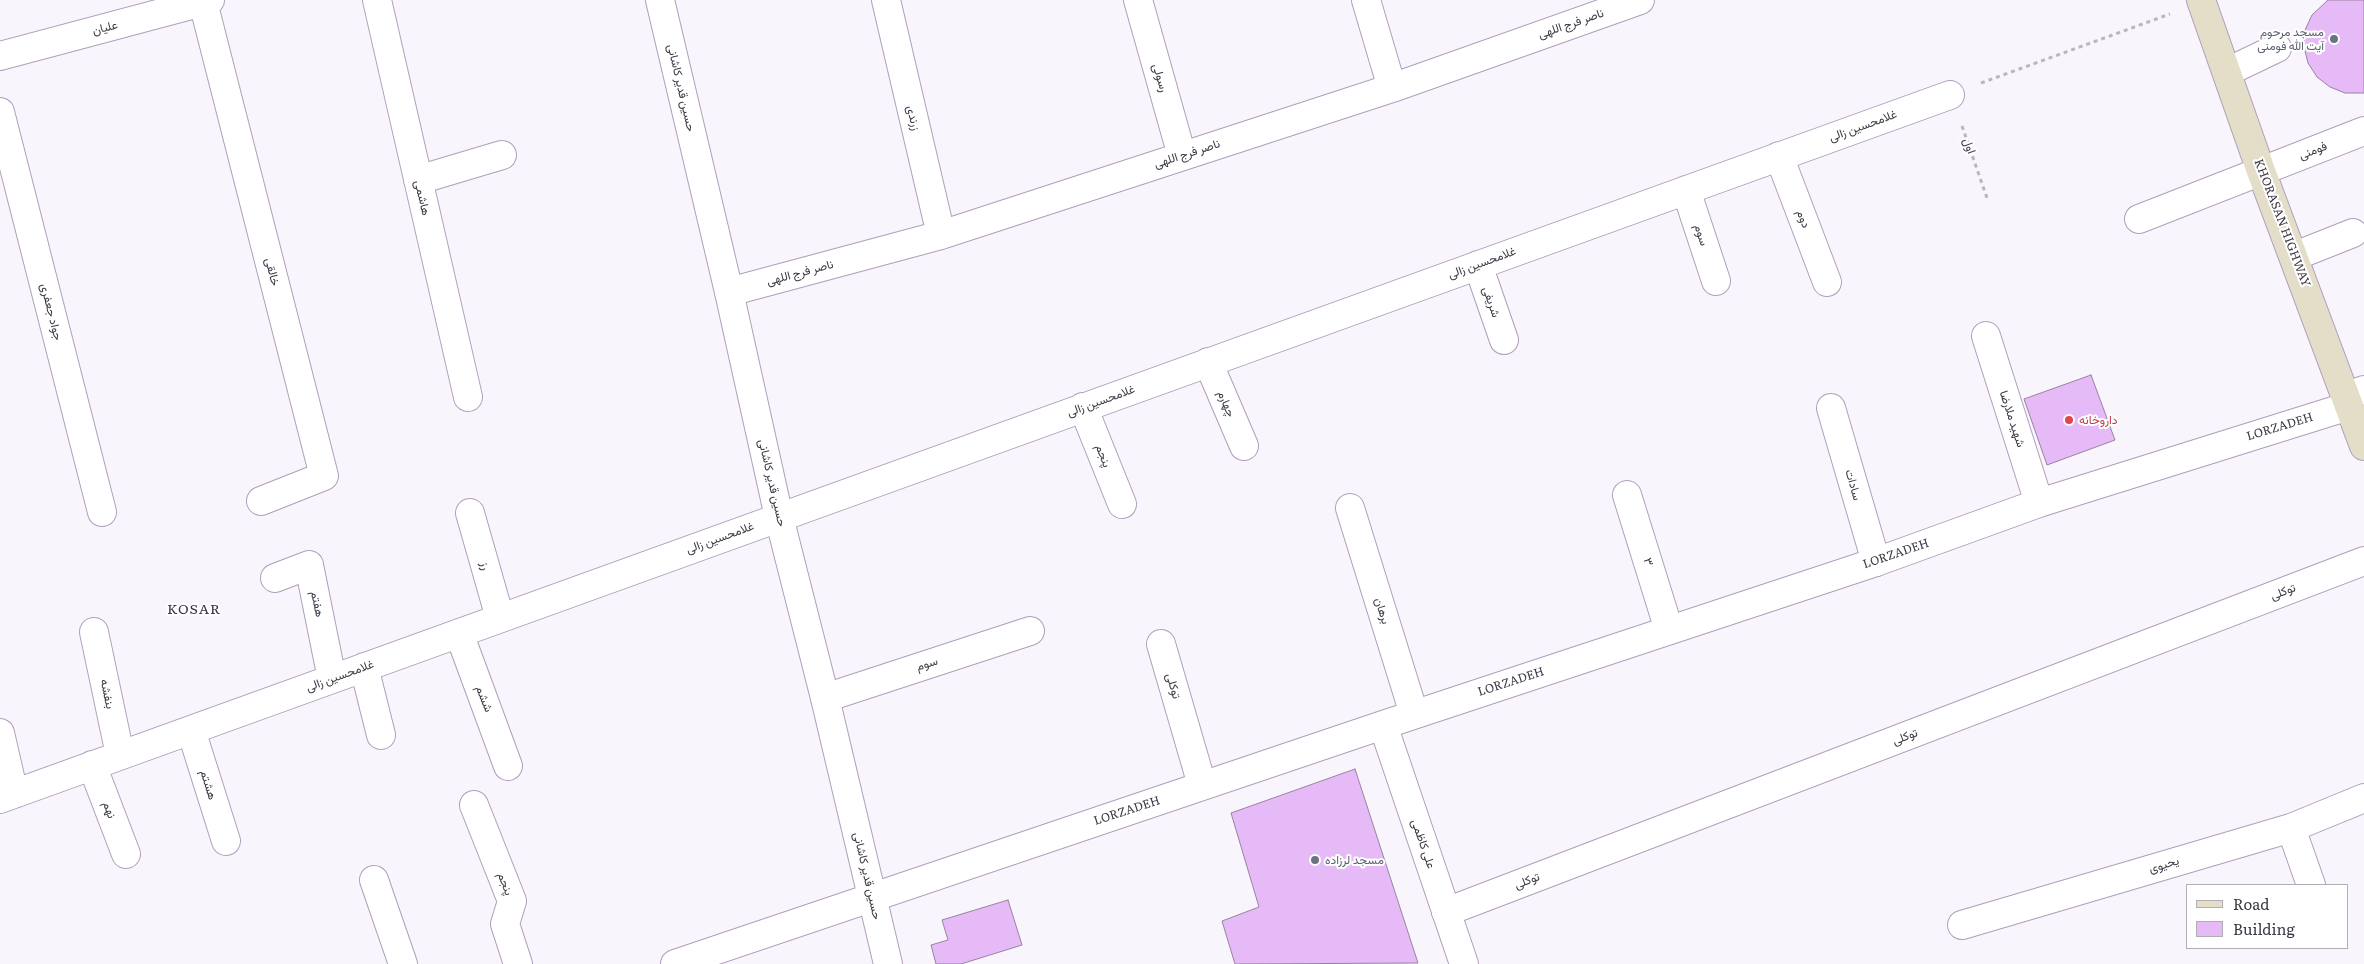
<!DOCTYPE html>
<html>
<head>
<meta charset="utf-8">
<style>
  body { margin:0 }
  #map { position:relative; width:2364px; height:964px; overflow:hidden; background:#f9f5fc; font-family:Literata,serif }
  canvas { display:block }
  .legend { position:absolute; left:2186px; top:884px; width:162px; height:65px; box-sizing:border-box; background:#fff; border:1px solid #b2afb4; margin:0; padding:6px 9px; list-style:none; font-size:15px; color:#3f3844 }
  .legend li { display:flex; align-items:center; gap:10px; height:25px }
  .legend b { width:25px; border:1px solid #b2afb4 }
</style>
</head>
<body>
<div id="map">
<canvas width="2364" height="964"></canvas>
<ul class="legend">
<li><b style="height:6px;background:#e4ddc8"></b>Road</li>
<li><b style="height:14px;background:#e6b9f7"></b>Building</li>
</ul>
</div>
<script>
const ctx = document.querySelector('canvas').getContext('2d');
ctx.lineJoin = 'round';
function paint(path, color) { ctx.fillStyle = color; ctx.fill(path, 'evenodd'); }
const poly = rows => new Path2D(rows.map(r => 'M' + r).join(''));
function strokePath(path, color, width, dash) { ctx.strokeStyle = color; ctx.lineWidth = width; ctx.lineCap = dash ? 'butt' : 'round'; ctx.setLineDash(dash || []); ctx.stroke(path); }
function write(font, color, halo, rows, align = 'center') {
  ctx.font = font + ' Literata,Vazirmatn,serif'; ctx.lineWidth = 4; ctx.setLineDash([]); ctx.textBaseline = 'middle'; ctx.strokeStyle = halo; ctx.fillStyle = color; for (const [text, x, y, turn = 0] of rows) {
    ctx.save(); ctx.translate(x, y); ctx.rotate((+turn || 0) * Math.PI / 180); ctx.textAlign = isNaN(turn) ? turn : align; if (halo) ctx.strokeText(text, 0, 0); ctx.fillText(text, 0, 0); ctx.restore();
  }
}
const building = poly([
  [2328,0,2364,0,2364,93,2345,93,2330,87,2317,77,2308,63,2304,47,2305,30,2312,15,2328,0],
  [2091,375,2115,440,2047,465,2024,399,2091,375],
  [1355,769,1418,963,1235,964,1222,921,1259,907,1231,813,1355,769],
  [1008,900,1022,945,961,964,936,964,931,945,948,940,942,920,1008,900]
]);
paint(building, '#e6b9f7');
strokePath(building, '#97839f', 1);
const minor = poly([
  [377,0,468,397],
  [886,0,941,235],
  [1138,0,1182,156],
  [1366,0,1392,88],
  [203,2,324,476,261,501],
  [0,56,210,0],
  [2227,72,2277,48],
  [0,112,102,512],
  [1779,156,1827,282],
  [418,180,502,155],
  [1686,190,1716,281],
  [2139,219,2364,131],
  [2295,256,2353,233],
  [1478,265,1504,340],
  [729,292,941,235,1392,88,1640,0],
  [1986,336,2039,503],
  [1208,362,1244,446],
  [2346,396,2364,390],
  [1083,407,1122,504],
  [1831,408,1876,562],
  [1627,495,1669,630],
  [1350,508,1414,714],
  [470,513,500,618],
  [275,578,309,565,332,679],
  [94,632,120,755],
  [459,633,508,766],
  [1161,644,1202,785],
  [364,667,381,735],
  [825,698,1030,631],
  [191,730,226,841],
  [0,733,14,794],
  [92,765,126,854],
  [0,799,1950,95],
  [474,805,512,901,505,924,518,964],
  [2291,828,2311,885],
  [374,880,403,964],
  [1446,912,2364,561],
  [1962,925,2291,828,2364,798]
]);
const tertiary = poly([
  [660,0,729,292,779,517,825,698,888,964],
  [1383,725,1464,964],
  [675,964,1383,725,1876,562,2039,503,2349,406]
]);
const secondary = poly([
  [2201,0,2261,171,2364,446]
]);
strokePath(minor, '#b09ebd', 30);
strokePath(tertiary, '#b09ebd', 30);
strokePath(secondary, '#b09ebd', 30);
strokePath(poly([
  [1981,83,2170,14],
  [1962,126,1987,198]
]), '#bbb6be', 3, [4, 4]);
strokePath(minor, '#fff', 28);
strokePath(tertiary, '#fff', 28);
strokePath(secondary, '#e4ddc8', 28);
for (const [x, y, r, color] of [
  [2334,39,5,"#6b7280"],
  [2069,420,5,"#e0444e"],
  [1315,860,5,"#6b7280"]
]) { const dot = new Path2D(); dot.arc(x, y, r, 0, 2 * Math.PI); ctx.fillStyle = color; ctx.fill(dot); strokePath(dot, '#fff', 2); }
write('12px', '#3f3844', '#fff', [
  ["ناصر فرج اللهی",1571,24,-19],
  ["علیان",105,28,-15],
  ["رسولی",1160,78,74],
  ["حسین قدیر کاشانی",681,88,77],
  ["زرندی",913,118,77],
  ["غلامحسین زالی",1863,126,-20],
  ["اول",1969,146,70],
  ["فومنی",2313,151,-21],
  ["ناصر فرج اللهی",1187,154,-18],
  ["هاشمی",422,198,77],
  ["دوم",1803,219,69],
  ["KHORASAN HIGHWAY",2282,223,69],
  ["سوم",1701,235,72],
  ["غلامحسین زالی",1482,263,-20],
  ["خالقی",272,272,76],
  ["ناصر فرج اللهی",800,273,-15],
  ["شریفی",1491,302,71],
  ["جواد جعفری",51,312,76],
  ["غلامحسین زالی",1101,401,-20],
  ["چهارم",1226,404,67],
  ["شهید ملارضا",2012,419,72],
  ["LORZADEH",2280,427,-17],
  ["پنجم",1103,456,69],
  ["حسین قدیر کاشانی",772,483,77],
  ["سادات",1853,485,74],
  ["غلامحسین زالی",720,538,-20],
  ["LORZADEH",1896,554,-19],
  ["۳",1648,562,72],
  ["رز",485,566,74],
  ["توکلی",2283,592,-21],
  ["هفتم",317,604,78],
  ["برهان",1382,611,73],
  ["سوم",927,664,-18],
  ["غلامحسین زالی",340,676,-20],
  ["LORZADEH",1511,682,-18],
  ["توکلی",1173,686,74],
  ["بنفشه",107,694,78],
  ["ششم",484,699,69],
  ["توکلی",1905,737,-21],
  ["هشتم",208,785,73],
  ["نهم",109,810,69],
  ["LORZADEH",1127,811,-18],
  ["علی کاظمی",1423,844,71],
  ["یحیوی",2164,865,-17],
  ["حسین قدیر کاشانی",867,876,77],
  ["توکلی",1527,881,-21],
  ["پنجم",505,884,69]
]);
write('12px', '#5b616d', '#fff', [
  ["مسجد مرحوم",2324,32],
  ["آیت الله فومنی",2324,46],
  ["مسجد لرزاده",1325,860,"left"]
], 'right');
write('12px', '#be3a42', '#fff', [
  ["داروخانه",2079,420]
], 'left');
ctx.letterSpacing = '1px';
write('14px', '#40314b', '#fff', [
  ["KOSAR",194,610]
]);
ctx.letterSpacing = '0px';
</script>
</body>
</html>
